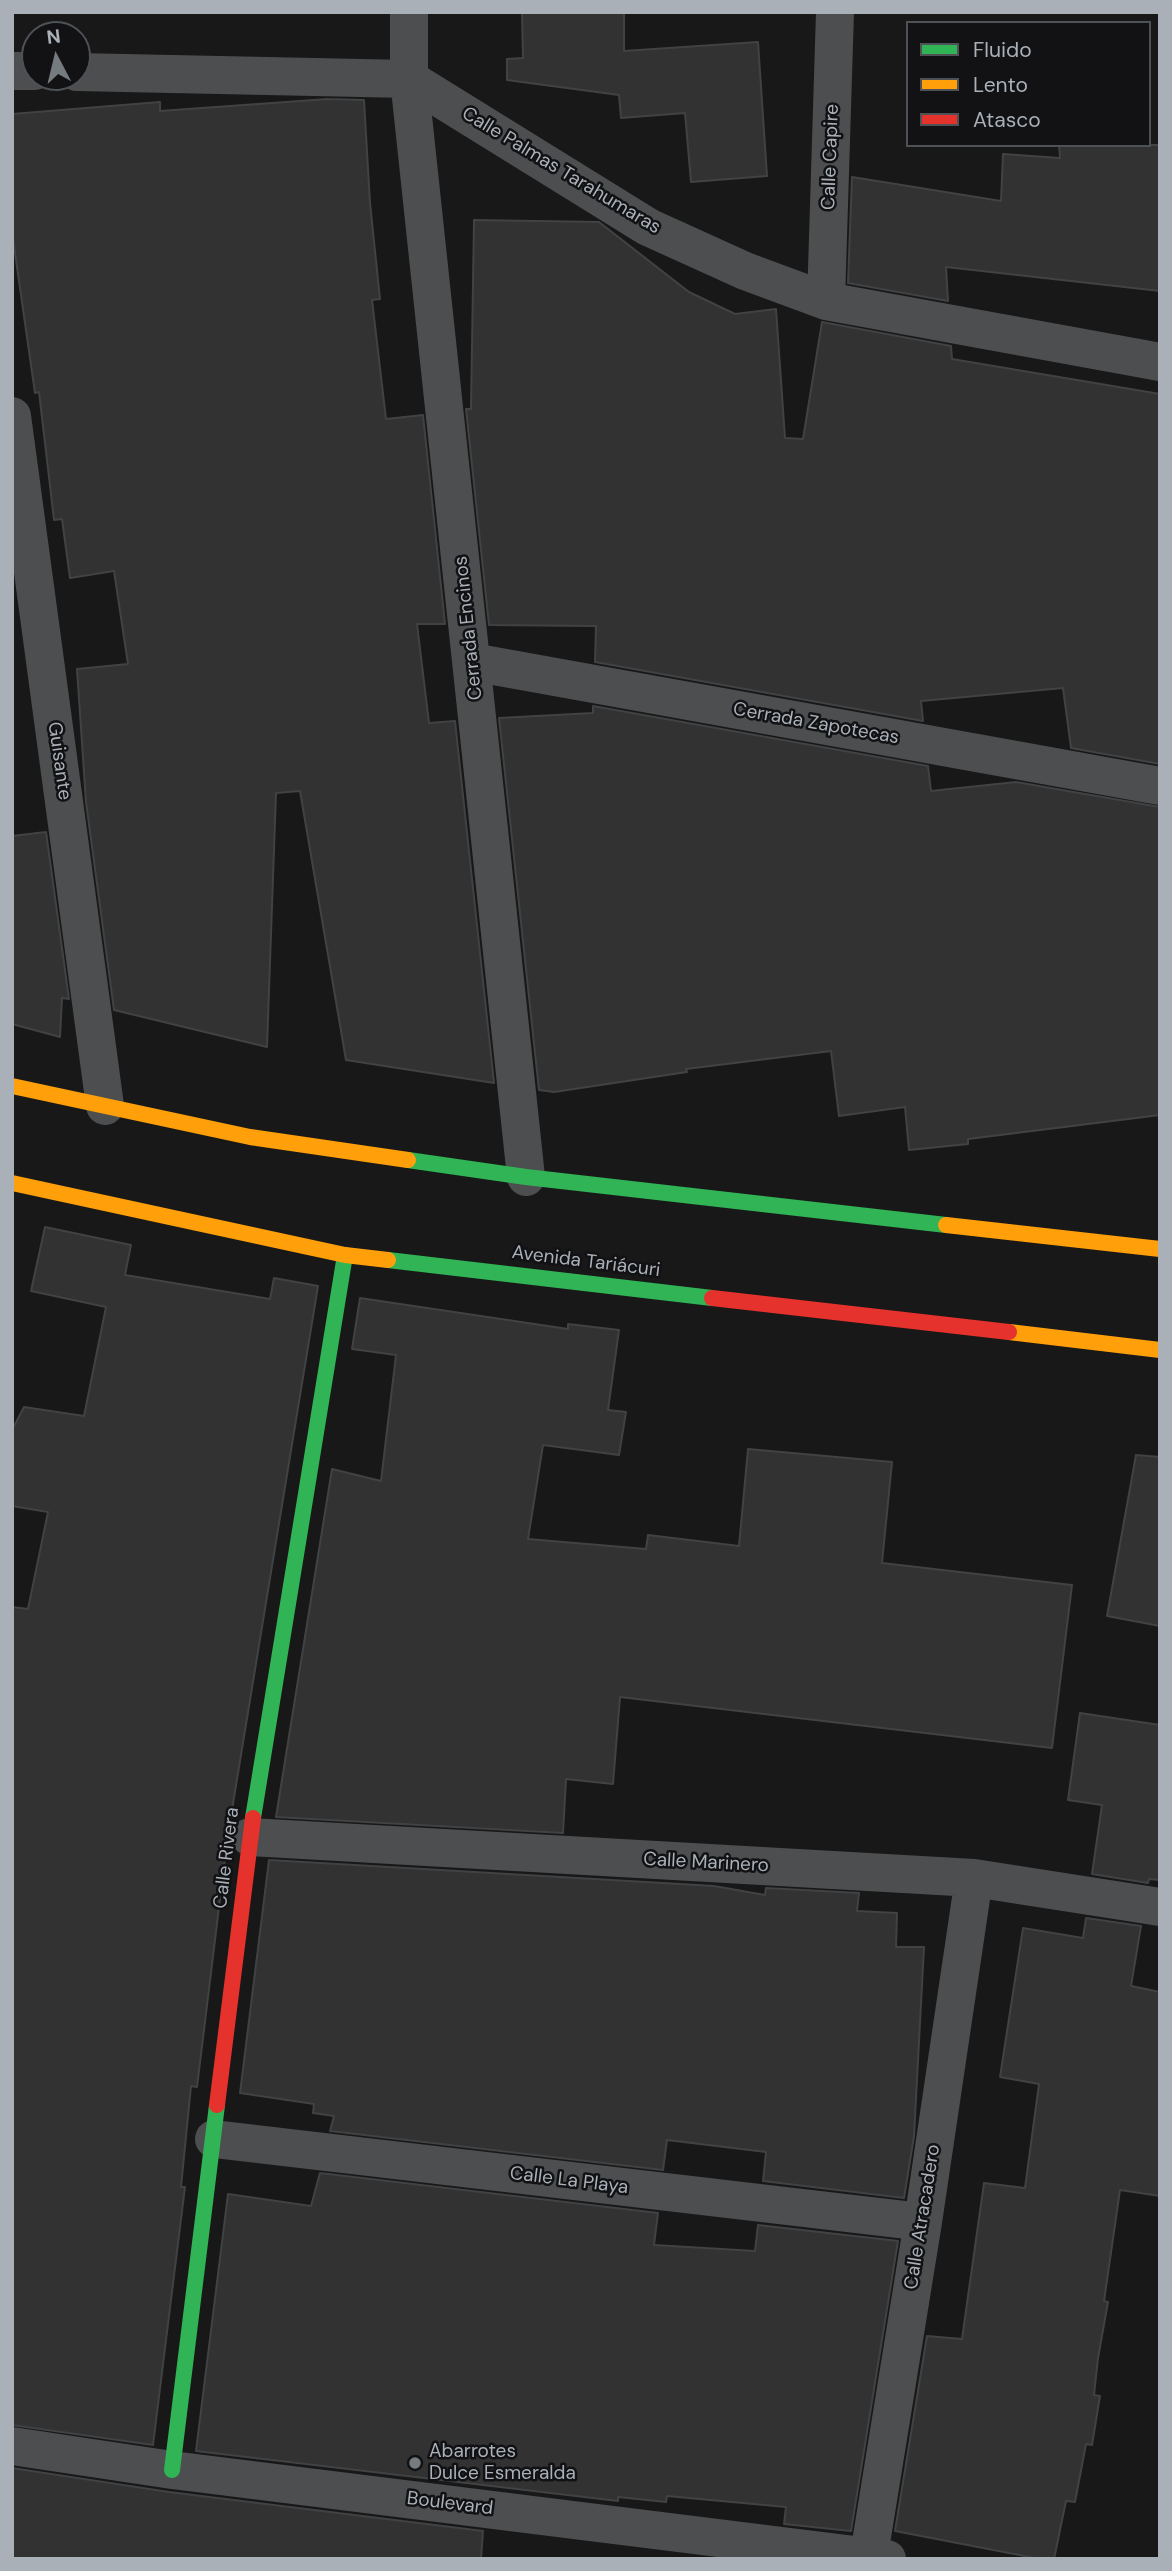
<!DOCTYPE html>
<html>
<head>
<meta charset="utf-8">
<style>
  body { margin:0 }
  #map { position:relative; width:1172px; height:2571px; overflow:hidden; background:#181818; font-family:"DM Sans",sans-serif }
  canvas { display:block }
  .frame { position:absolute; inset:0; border:14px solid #a9b0b8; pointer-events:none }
  .legend { position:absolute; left:906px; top:21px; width:245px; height:126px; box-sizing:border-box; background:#121214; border:2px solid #4e5156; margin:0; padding:9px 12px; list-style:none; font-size:21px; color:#a9b0b8 }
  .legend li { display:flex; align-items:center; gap:14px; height:35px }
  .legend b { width:35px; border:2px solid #4e5156 }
  .north { position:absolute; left:21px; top:21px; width:70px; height:70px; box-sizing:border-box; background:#121214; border:2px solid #4e5156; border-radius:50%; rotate:353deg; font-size:19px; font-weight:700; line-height:28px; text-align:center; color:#a9b0b8 }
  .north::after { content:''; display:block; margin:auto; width:24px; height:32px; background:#767b80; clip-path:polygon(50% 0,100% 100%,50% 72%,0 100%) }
</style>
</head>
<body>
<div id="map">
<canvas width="1172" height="2571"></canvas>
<div class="frame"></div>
<ul class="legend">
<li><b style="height:9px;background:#30b455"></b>Fluido</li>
<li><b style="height:9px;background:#ff9f0a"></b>Lento</li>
<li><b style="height:9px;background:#e5322d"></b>Atasco</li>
</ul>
<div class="north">N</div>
</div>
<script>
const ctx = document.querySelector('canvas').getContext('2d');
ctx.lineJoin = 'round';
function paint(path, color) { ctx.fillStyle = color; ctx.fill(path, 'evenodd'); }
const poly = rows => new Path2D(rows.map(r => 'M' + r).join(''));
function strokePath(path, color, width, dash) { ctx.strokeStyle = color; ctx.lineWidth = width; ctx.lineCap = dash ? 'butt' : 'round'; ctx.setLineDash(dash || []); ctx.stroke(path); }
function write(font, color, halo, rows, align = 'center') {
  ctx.font = font + ' "DM Sans",sans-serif'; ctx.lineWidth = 5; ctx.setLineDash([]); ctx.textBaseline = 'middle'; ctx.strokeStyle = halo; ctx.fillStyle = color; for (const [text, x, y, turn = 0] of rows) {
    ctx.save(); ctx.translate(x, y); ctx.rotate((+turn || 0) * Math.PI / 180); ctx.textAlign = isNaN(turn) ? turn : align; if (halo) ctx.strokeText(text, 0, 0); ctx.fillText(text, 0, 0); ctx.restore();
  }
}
const building = poly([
  [522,12,624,12,624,51,758,42,767,176,691,182,685,113,621,118,619,95,507,80,507,59,523,58,522,12],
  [328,99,364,100,370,203,380,299,372,300,386,419,423,415,445,624,417,624,429,723,455,721,494,1083,346,1060,300,791,276,793,267,1047,114,1010,86,802,77,669,128,664,114,571,70,578,62,519,54,520,39,392,35,393,12,232,12,114,160,102,160,111,328,99],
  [1059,145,1160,145,1160,291,946,267,948,301,848,283,852,177,1001,201,1003,154,1060,158,1059,145],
  [474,220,599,222,689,292,735,314,776,309,785,438,803,439,822,322,951,346,952,359,1160,394,1160,764,1071,748,1063,688,921,701,923,721,595,662,596,626,489,625,466,409,471,409,474,220],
  [593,706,928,766,931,791,1016,782,1160,807,1160,1115,968,1139,968,1144,909,1150,905,1107,839,1116,831,1051,686,1069,687,1072,554,1092,539,1090,499,718,593,713,593,706],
  [46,832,69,999,62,998,60,1037,12,1024,12,836,46,832],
  [45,1227,131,1245,125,1275,270,1299,274,1278,318,1286,228,1834,197,2087,191,2086,181,2187,185,2187,153,2445,12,2425,12,1607,28,1609,48,1512,12,1506,12,1430,24,1407,84,1416,106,1307,31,1291,45,1227],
  [360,1298,568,1329,568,1324,619,1330,608,1410,626,1412,619,1455,543,1445,528,1539,646,1549,648,1535,739,1546,748,1449,892,1462,882,1563,1072,1585,1052,1748,620,1697,613,1784,566,1779,563,1833,276,1817,332,1469,381,1481,396,1355,352,1349,360,1298],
  [1136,1455,1160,1457,1160,1626,1107,1616,1136,1455],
  [1080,1713,1160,1725,1160,1880,1149,1879,1148,1883,1092,1874,1102,1805,1068,1800,1080,1713],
  [269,1860,714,1886,765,1895,766,1888,859,1893,857,1911,897,1913,896,1947,924,1947,914,2136,904,2198,763,2181,766,2152,667,2140,663,2170,330,2131,334,2116,313,2113,314,2104,240,2093,269,1860],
  [1086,1918,1141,1926,1131,1986,1160,1992,1160,2196,1120,2190,1104,2301,1108,2302,1098,2358,1094,2395,1100,2396,1092,2445,1086,2444,1075,2502,1066,2501,1054,2559,1040,2559,895,2531,927,2336,962,2339,984,2183,1025,2188,1039,2084,1000,2077,1023,1928,1083,1938,1086,1918],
  [320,2173,658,2213,654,2245,755,2251,758,2225,898,2241,851,2531,784,2524,786,2507,667,2496,666,2502,618,2497,618,2501,196,2451,228,2194,311,2206,320,2173],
  [12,2468,169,2492,483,2531,481,2559,12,2559,12,2468]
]);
paint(building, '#323233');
strokePath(building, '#404244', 2);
strokePath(poly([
  [409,12,409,79,526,1177],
  [12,71,35,71],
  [77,72,409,79,648,227,745,271,826,301,1160,362],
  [826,301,835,12],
  [12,416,105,1106],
  [472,662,1160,786],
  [250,1837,974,1878,1160,1907],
  [214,2139,923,2222],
  [12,2446,172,2470,887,2559],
  [869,2555,923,2222,974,1878]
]), '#4c4e50', 38);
strokePath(poly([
  [408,1160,526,1177,946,1225],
  [388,1260,712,1298],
  [253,1818,345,1255],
  [172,2470,217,2105]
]), '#30b455', 16);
strokePath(poly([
  [12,1086,250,1137,408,1160],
  [12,1183,345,1255,388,1260],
  [946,1225,1160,1249],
  [1009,1332,1160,1350]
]), '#ff9f0a', 16);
strokePath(poly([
  [712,1298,1009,1332],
  [217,2105,253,1818]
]), '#e5322d', 16);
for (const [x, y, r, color] of [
  [415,2463,7,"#767b80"]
]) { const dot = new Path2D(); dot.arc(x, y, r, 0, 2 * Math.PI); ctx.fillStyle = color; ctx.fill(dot); strokePath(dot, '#121214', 2.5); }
write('19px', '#a9b0b8', '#121214', [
  ["Calle Capire",831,157,-88],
  ["Calle Palmas Tarahumaras",561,171,31],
  ["Cerrada Encinos",469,628,-96],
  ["Cerrada Zapotecas",816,724,10],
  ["Guisante",59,761,82],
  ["Avenida Tariácuri",586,1262,7],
  ["Calle Rivera",227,1858,-83],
  ["Calle Marinero",706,1863,3],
  ["Calle La Playa",569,2181,7],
  ["Calle Atracadero",923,2217,-81],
  ["Boulevard",450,2504,7]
]);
write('19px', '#a9b0b8', '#121214', [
  ["Abarrotes",429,2452],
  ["Dulce Esmeralda",429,2474]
], 'left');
</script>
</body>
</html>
